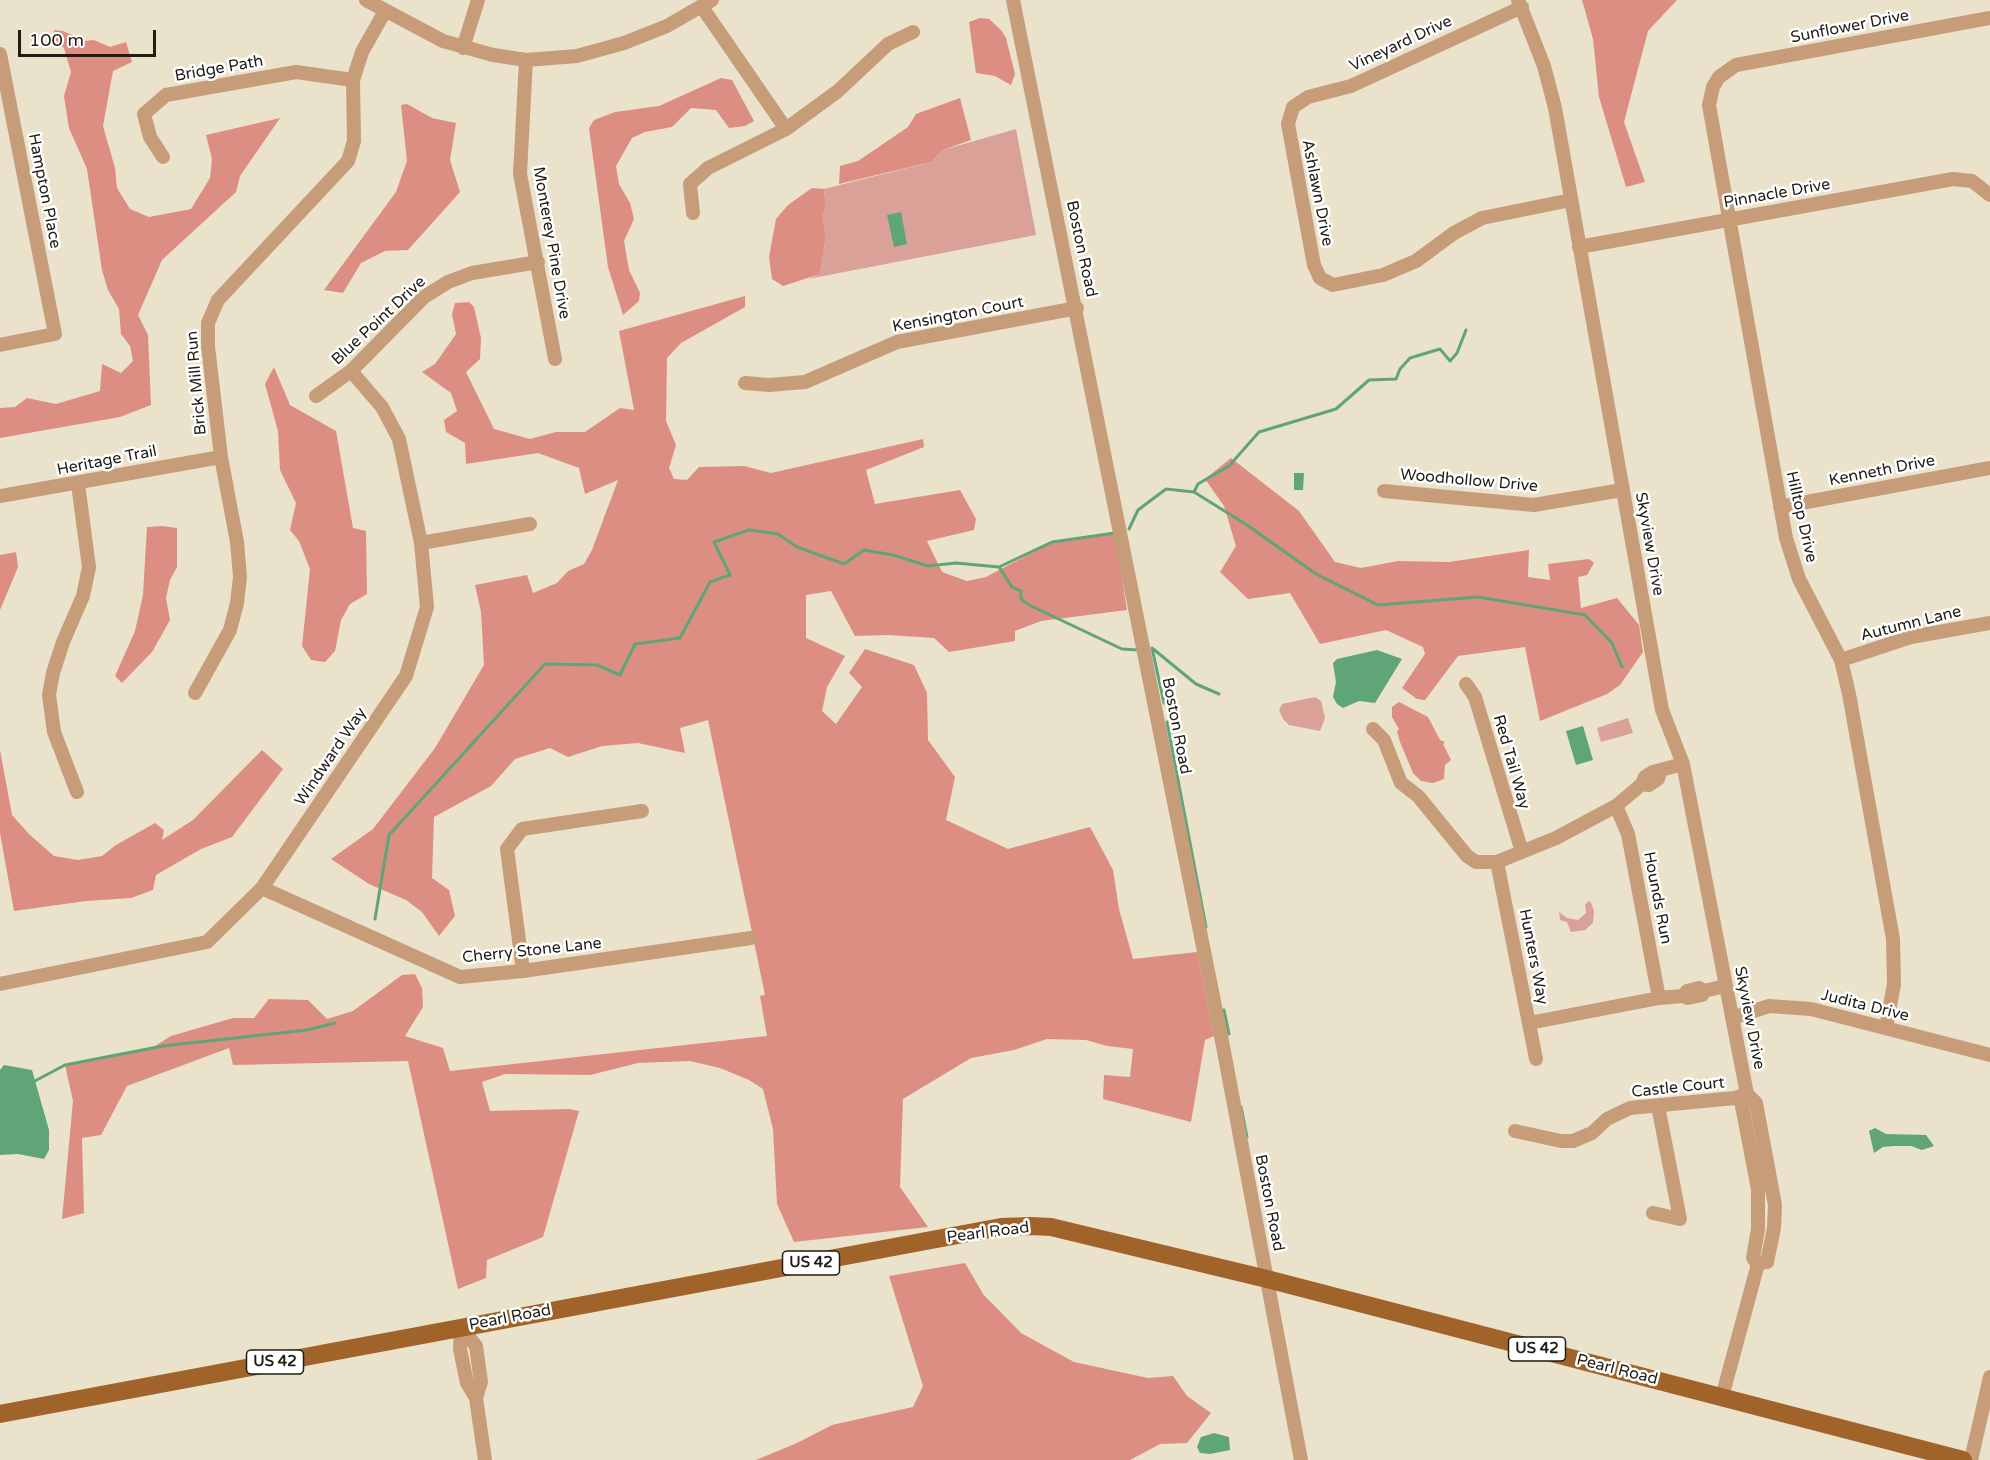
<!DOCTYPE html>
<html>
<head>
<meta charset="utf-8">
<style>
  body { margin:0 }
  #map { position:relative; width:1990px; height:1460px; overflow:hidden; background:#eae2ca; font-family:"Varela Round",sans-serif }
  canvas { display:block }
  .scale { position:absolute; left:18px; top:30px; width:138px; height:27px; box-sizing:border-box; border:3px solid #201d15; border-top:0; padding-left:8px; font-size:18px; line-height:21px; white-space:nowrap; color:#201d15; -webkit-text-stroke:4px #fff; paint-order:stroke }
</style>
</head>
<body>
<div id="map">
<canvas width="1990" height="1460"></canvas>
<div class="scale">100 m</div>
</div>
<script>
const ctx = document.querySelector('canvas').getContext('2d');
ctx.lineJoin = 'round';
function paint(path, color) { ctx.fillStyle = color; ctx.fill(path, 'evenodd'); }
const poly = rows => new Path2D(rows.map(r => 'M' + r).join(''));
function strokePath(path, color, width, dash) { ctx.strokeStyle = color; ctx.lineWidth = width; ctx.lineCap = dash ? 'butt' : 'round'; ctx.setLineDash(dash || []); ctx.stroke(path); }
function write(font, color, halo, rows, align = 'center') {
  ctx.font = font + ' "Varela Round",sans-serif'; ctx.lineWidth = 5; ctx.setLineDash([]); ctx.textBaseline = 'middle'; ctx.strokeStyle = halo; ctx.fillStyle = color; for (const [text, x, y, turn = 0] of rows) {
    ctx.save(); ctx.translate(x, y); ctx.rotate((+turn || 0) * Math.PI / 180); ctx.textAlign = isNaN(turn) ? turn : align; if (halo) ctx.strokeText(text, 0, 0); ctx.fillText(text, 0, 0); ctx.restore();
  }
}
paint(poly([
  [1016,129,1036,235,808,279,820,274,826,236,822,216,826,207,824,189,931,162,943,150],
  [1315,697,1321,701,1325,718,1320,731,1289,725,1283,719,1279,710,1282,704],
  [1628,718,1633,733,1601,742,1597,728],
  [1590,901,1594,910,1593,923,1585,930,1571,932,1567,922,1560,920,1559,912,1567,918,1578,920,1586,913,1585,904]
]), '#daa198');
paint(poly([
  [1582,0,1677,0,1648,31,1624,122,1645,182,1626,187,1599,97,1593,39],
  [980,18,989,19,1001,30,1006,38,1015,74,1011,85,995,76,976,73,969,22],
  [54,30,63,31,85,41,94,40,110,47,126,42,132,62,113,71,103,126,115,168,117,188,130,209,149,217,191,209,210,178,212,159,206,135,280,118,240,176,236,192,162,260,138,315,148,335,151,405,120,417,0,438,0,408,15,407,27,398,56,404,100,391,102,364,121,373,133,361,130,346,121,334,119,309,108,290,102,270,87,169,69,128,64,96,71,72,64,48,55,40],
  [721,78,732,80,754,121,745,126,729,128,716,110,691,108,672,127,645,132,632,138,616,166,619,184,630,203,634,219,624,241,629,270,640,293,639,301,623,315,608,267,589,128,594,120,615,112,659,106],
  [960,98,971,140,943,150,931,162,839,184,840,166,858,161,908,127,916,114],
  [407,104,432,118,456,123,450,160,460,192,408,250,385,251,361,263,343,293,324,290,396,192,407,161,401,105],
  [812,188,824,189,826,207,822,216,826,236,820,274,783,286,772,279,769,257,776,219,788,205],
  [745,296,745,307,681,343,667,358,666,421,676,445,669,468,674,479,687,480,699,467,744,466,771,473,923,439,924,447,866,470,875,504,960,490,976,519,974,530,927,541,942,572,967,581,986,577,1052,542,1115,533,1127,610,1041,621,1015,631,1015,641,949,652,934,638,888,635,855,636,831,591,806,595,806,638,845,656,827,687,822,711,836,724,862,687,849,673,865,649,914,665,927,693,928,740,955,777,946,820,1008,849,1090,827,1113,870,1119,909,1133,959,1197,952,1214,1036,1205,1040,1191,1122,1103,1099,1104,1075,1130,1077,1133,1049,1107,1046,1086,1040,1047,1039,1014,1050,971,1058,903,1099,900,1187,928,1227,794,1242,777,1204,773,1129,763,1089,749,1080,720,1068,690,1061,638,1063,590,1075,505,1074,482,1082,490,1111,569,1109,579,1111,543,1237,487,1260,486,1278,458,1289,408,1061,233,1065,229,1048,127,1086,101,1135,82,1138,84,1213,62,1219,73,1101,65,1065,152,1048,171,1036,233,1018,254,1018,269,999,308,1000,327,1019,353,1011,402,975,415,974,422,988,423,1007,405,1036,443,1048,450,1071,767,1036,760,996,765,995,708,720,680,728,685,753,638,743,602,746,568,757,550,748,515,759,491,786,434,817,432,878,449,890,455,916,439,936,422,912,406,900,369,884,331,859,373,829,435,748,484,665,481,612,475,585,527,575,533,593,557,583,568,571,584,564,592,550,618,480,585,494,579,468,538,453,466,464,465,443,446,432,444,420,457,411,451,393,422,372,435,364,456,334,452,314,455,303,469,302,474,307,481,338,480,359,466,372,494,429,530,439,556,432,585,432,620,408,634,410,619,331],
  [274,367,290,405,336,431,353,528,366,531,367,594,350,604,341,620,335,651,325,662,311,660,302,646,310,569,299,541,290,530,296,503,280,470,278,431,265,384],
  [1231,458,1299,511,1335,562,1361,568,1398,561,1449,562,1529,550,1528,577,1550,580,1548,564,1589,559,1594,563,1587,575,1578,577,1581,608,1617,598,1639,625,1643,652,1620,685,1607,694,1540,721,1525,647,1458,656,1425,700,1417,699,1402,688,1425,654,1423,647,1386,630,1320,644,1290,593,1248,599,1220,572,1236,546,1224,506,1205,479],
  [162,526,177,528,177,567,170,580,166,598,170,620,152,652,122,683,115,676,135,631,143,595,147,527],
  [16,552,18,567,0,610,0,555],
  [0,701,0,750,12,815,29,834,54,856,78,860,102,856,116,845,155,823,164,830,162,840,193,820,262,750,283,769,232,837,201,849,156,875,153,890,131,898,86,901,14,911,0,833],
  [1399,702,1428,717,1440,740,1445,742,1443,744,1451,760,1445,765,1444,779,1433,783,1421,781,1413,773,1400,742,1397,731,1399,729,1392,717,1392,707],
  [965,1263,983,1294,1021,1333,1074,1362,1148,1378,1173,1376,1187,1396,1211,1413,1187,1443,1160,1444,1130,1460,756,1460,797,1443,832,1425,913,1407,923,1386,889,1276]
]), '#dc8e83');
paint(poly([
  [901,212,907,244,894,247,887,215],
  [1294,473,1304,473,1303,490,1294,490],
  [1377,650,1402,659,1375,703,1359,701,1343,708,1337,704,1333,697,1336,682,1333,663,1337,659],
  [1583,726,1593,760,1576,765,1566,731],
  [4,1065,32,1070,49,1130,49,1150,44,1159,18,1154,0,1155,0,1070],
  [1875,1128,1886,1134,1926,1135,1934,1146,1922,1150,1911,1146,1893,1146,1883,1147,1874,1153,1869,1131],
  [1214,1433,1229,1437,1230,1450,1210,1454,1200,1453,1197,1447,1201,1437]
]), '#60a578');
strokePath(poly([
  [1194,492,1198,484,1229,466,1259,432,1336,409,1369,380,1396,379,1400,369,1410,358,1440,349,1450,361,1457,353,1466,330],
  [1129,529,1138,510,1166,489,1194,492,1247,525,1316,574,1378,605,1478,597,1585,615,1612,643,1622,667],
  [999,567,1012,587,1021,591,1021,599,1029,605,1122,649,1137,650],
  [1152,648,1196,684,1219,694],
  [1152,648,1164,703],
  [1167,722,1206,927],
  [375,919,389,835,545,664,597,665,620,675,635,644,680,638,710,582,730,575,714,542,749,530,778,534,797,547,844,564,864,550,893,555,928,566,956,563,999,567,1052,542,1115,533],
  [1224,1010,1229,1034],
  [33,1082,65,1065,163,1046,307,1030,335,1023],
  [1241,1107,1247,1137]
]), '#60a578', 3);
strokePath(poly([
  [366,0,443,41,493,55,526,60,577,56,624,43,667,26,712,0],
  [1013,0,1222,1041,1301,1460],
  [702,7,786,129],
  [1522,7,1351,86,1308,97,1293,107,1288,124,1314,265,1320,278,1333,285,1383,275,1416,261,1454,233,1482,218,1571,200],
  [463,48,478,0],
  [0,54,55,334,0,345],
  [526,60,520,174,555,359],
  [163,157,150,137,144,114,166,95,296,72,353,80],
  [693,213,690,184,708,168,786,129,838,91,888,44,913,32],
  [1579,247,1953,179,1972,181,1990,195],
  [745,383,769,385,805,382,897,342,1077,308],
  [316,396,351,371,424,297,448,282,472,273,538,262],
  [1384,491,1534,505,1622,490],
  [0,496,221,457],
  [1780,507,1990,468],
  [421,543,530,524],
  [1841,660,1911,637,1990,623],
  [1466,684,1475,697,1522,852],
  [195,693,230,630,237,603,240,577,237,542,221,457,208,346,208,323,218,300,348,161,354,141,353,80,362,52,385,11],
  [1373,729,1384,740,1401,783,1418,796,1467,856,1476,862,1497,862,1556,838,1616,806,1642,784],
  [1660,772,1658,779,1649,785,1642,784,1645,777,1653,772,1683,764],
  [77,792,54,732,49,695,53,673,63,642,83,596,89,567,78,484],
  [1616,806,1628,834,1659,998],
  [1497,862,1536,1059],
  [262,888,460,977,523,971,751,938],
  [523,971,507,849,522,829,642,811],
  [0,984,207,942,262,888,406,676,427,607,421,543,399,439,382,407,351,371],
  [1704,991,1699,988,1687,991,1683,996,1688,998,1702,995,1704,991,1725,986],
  [1732,1018,1769,1006,1811,1009,1990,1055],
  [1529,1023,1659,998,1683,996],
  [1886,1028,1894,984,1893,939,1849,694,1841,660,1799,579,1786,538,1709,105,1713,87,1719,77,1736,65,1990,18],
  [1747,1094,1756,1103,1775,1205,1774,1228,1767,1262,1758,1264,1753,1258,1758,1229,1758,1189,1742,1106,1747,1094],
  [1515,1131,1561,1141,1573,1141,1592,1133,1607,1119,1630,1108,1735,1098,1747,1094,1683,764,1662,710,1555,108,1544,66,1518,0],
  [1653,1213,1680,1219,1658,1106],
  [461,1327,460,1349,467,1383,476,1398,485,1460],
  [461,1327,476,1346,481,1382,476,1398],
  [1722,1397,1758,1264],
  [1971,1460,1990,1377]
]), '#c79c79', 14);
strokePath(poly([
  [0,1414,1001,1227,1031,1226,1051,1227,1267,1279,1963,1460]
]), '#a0632a', 18);
for (const [x, y, w] of [
  [811,1263,57],
  [1537,1349,57],
  [275,1362,57]
]) { const box = new Path2D(); box.roundRect(x - w / 2, y - 12, w, 24, 4.5); ctx.fillStyle = '#fff'; ctx.fill(box); strokePath(box, '#201d15', 1.5); }
write('bold 15px', '#201d15', null, [
  ["US 42",811,1263],
  ["US 42",1537,1349],
  ["US 42",275,1362]
]);
write('16px', '#201d15', '#fff', [
  ["Sunflower Drive",1850,27,-11],
  ["Vineyard Drive",1401,44,-25],
  ["Bridge Path",219,69,-10],
  ["Hampton Place",44,191,79],
  ["Ashlawn Drive",1317,193,79],
  ["Pinnacle Drive",1777,194,-10],
  ["Monterey Pine Drive",551,243,80],
  ["Boston Road",1081,249,78],
  ["Kensington Court",958,315,-11],
  ["Blue Point Drive",379,321,-43],
  ["Brick Mill Run",197,383,-95],
  ["Heritage Trail",107,461,-11],
  ["Kenneth Drive",1882,471,-11],
  ["Woodhollow Drive",1469,481,5],
  ["Hilltop Drive",1801,517,77],
  ["Skyview Drive",1649,544,80],
  ["Autumn Lane",1911,624,-14],
  ["Boston Road",1176,726,79],
  ["Windward Way",331,757,-56],
  ["Red Tail Way",1511,762,74],
  ["Hounds Run",1657,898,79],
  ["Cherry Stone Lane",532,951,-6],
  ["Hunters Way",1533,957,79],
  ["Judita Drive",1865,1006,14],
  ["Skyview Drive",1749,1018,79],
  ["Castle Court",1678,1088,-6],
  ["Boston Road",1269,1203,79],
  ["Pearl Road",988,1233,-7],
  ["Pearl Road",510,1318,-11],
  ["Pearl Road",1617,1370,14]
]);
</script>
</body>
</html>
